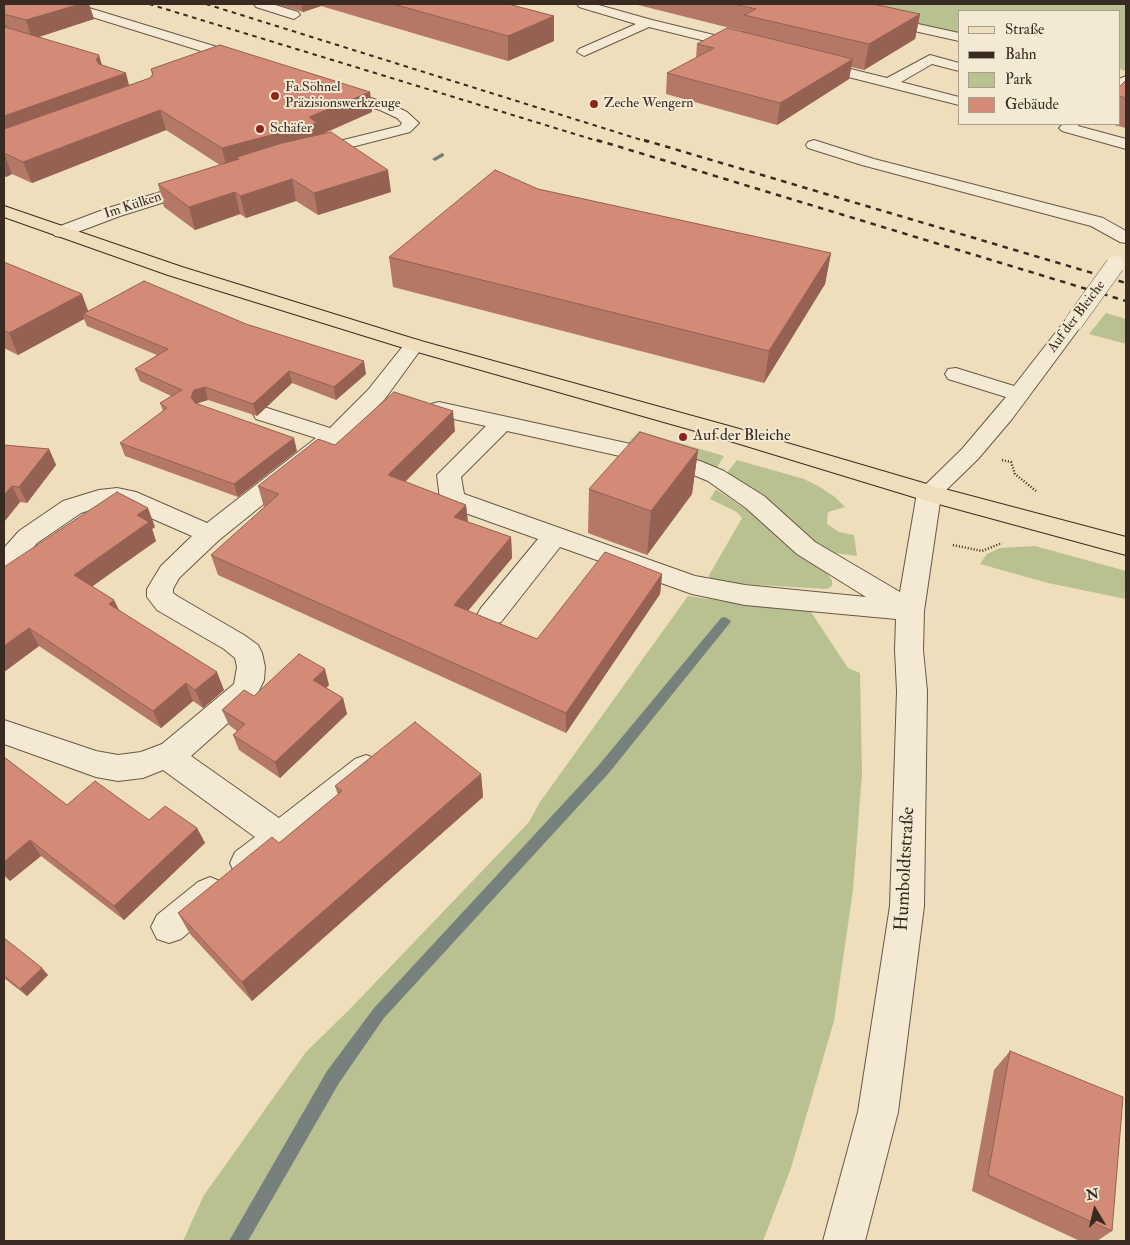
<!DOCTYPE html>
<html>
<head>
<meta charset="utf-8">
<style>
  body { margin:0 }
  #map { position:relative; width:1130px; height:1245px; overflow:hidden; background:#eedebb; font-family:"IM FELL Double Pica",serif }
  canvas { display:block }
  .frame { position:absolute; inset:0; border:5px solid #3a2b22; pointer-events:none }
  .legend { position:absolute; left:958px; top:10px; width:162px; height:115px; box-sizing:border-box; background:#f4ead3; border:1px solid #aa9e8c; margin:0; padding:6px 9px; list-style:none; font-size:15px; color:#3a2b22 }
  .legend li { display:flex; align-items:center; gap:10px; height:25px }
  .legend b { width:25px; border:1px solid #aa9e8c }
  .north { position:absolute; left:1070px; top:1185px; width:50px; height:50px; -webkit-text-stroke:4px #f4ead3; paint-order:stroke; rotate:351deg; font-size:14px; font-weight:700; line-height:20px; text-align:center; color:#3a2b22 }
  .north::after { content:''; display:block; margin:auto; width:18px; height:22px; background:#3a2b22; clip-path:polygon(50% 0,100% 100%,50% 72%,0 100%) }
</style>
</head>
<body>
<div id="map">
<canvas width="1130" height="1245"></canvas>
<div class="frame"></div>
<ul class="legend">
<li><b style="height:6px;background:#eedebb"></b>Straße</li>
<li><b style="height:6px;background:#3a2b22"></b>Bahn</li>
<li><b style="height:14px;background:#b9c190"></b>Park</li>
<li><b style="height:14px;background:#d38a77"></b>Gebäude</li>
</ul>
<div class="north">N</div>
</div>
<script>
const ctx = document.querySelector('canvas').getContext('2d');
ctx.lineJoin = 'round';
function paint(path, color) { ctx.fillStyle = color; ctx.fill(path, 'evenodd'); }
const poly = rows => new Path2D(rows.map(r => 'M' + r).join(''));
function strokePath(path, color, width, dash) { ctx.strokeStyle = color; ctx.lineWidth = width; ctx.lineCap = dash ? 'butt' : 'round'; ctx.setLineDash(dash || []); ctx.stroke(path); }
function write(font, color, halo, rows, align = 'center') {
  ctx.font = font + ' "IM FELL Double Pica",serif'; ctx.lineWidth = 4; ctx.setLineDash([]); ctx.textBaseline = 'middle'; ctx.strokeStyle = halo; ctx.fillStyle = color; for (const [text, x, y, turn = 0] of rows) {
    ctx.save(); ctx.translate(x, y); ctx.rotate((+turn || 0) * Math.PI / 180); ctx.textAlign = isNaN(turn) ? turn : align; if (halo) ctx.strokeText(text, 0, 0); ctx.fillText(text, 0, 0); ctx.restore();
  }
}
paint(poly([
  [829,4,1126,4,1126,71,1119,69,1119,11,959,11,959,33],
  [1106,313,1126,319,1126,344,1089,334],
  [639,431,724,456,716,469,708,464,691,458,626,445],
  [737,460,804,479,820,487,835,497,845,507,828,512,827,524,839,532,854,535,857,556,835,553,820,546,773,504,726,474],
  [716,489,754,515,785,544,826,572,832,580,832,586,827,589,742,584,722,582,708,577,742,518,737,512,710,499],
  [1035,546,1126,571,1126,599,1048,583,980,564,987,554,1000,548],
  [688,596,751,605,809,609,848,668,860,673,862,774,853,890,834,1021,791,1168,763,1241,183,1241,204,1195,306,1052,349,1010,529,822,540,802]
]), '#b9c190');
paint(poly([
  [442,153,444,154,444,156,435,161,432,159,442,153],
  [725,617,731,621,729,624,608,774,384,1018,339,1083,248,1241,229,1241,327,1071,374,1008,598,766,721,618,725,617]
]), '#76817d');
const minor = poly([
  [58,4,76,4,250,57,252,60,250,63,240,63,60,7,58,4],
  [254,4,272,4,298,12,300,15,294,19,256,7,254,4],
  [577,4,595,4,652,20,751,44,753,47,746,51,649,27,584,56,577,52,579,49,636,24,579,7,577,4],
  [806,4,827,4,959,33,959,41,812,8,806,4],
  [930,55,959,63,959,71,932,64,901,82,959,97,959,105,809,67,807,64,814,60,887,78,930,55],
  [1126,76,1126,87,1119,90,1119,79,1126,76],
  [335,87,390,104,407,112,419,123,410,132,313,157,307,155,305,152,307,149,400,126,402,123,397,118,380,110,330,94,328,91,330,88,335,87],
  [1063,124,1079,124,1078,126,1126,139,1126,149,1062,131,1059,128,1063,124],
  [814,140,874,159,1103,218,1126,231,1126,243,1120,242,1091,226,862,165,808,148,806,145,808,142,814,140],
  [197,181,203,182,205,186,203,190,120,216,67,236,61,237,55,236,52,232,55,228,108,208,197,181],
  [1074,316,1081,318,1084,322,1081,326,1012,419,978,459,941,495,924,611,923,650,927,691,924,906,898,1112,865,1241,823,1241,858,1112,890,906,897,691,895,650,896,619,745,605,692,594,560,547,501,622,491,625,481,622,477,615,481,608,538,539,443,505,440,499,437,475,486,426,431,414,428,409,431,404,439,402,658,450,700,461,724,471,764,496,815,542,900,592,917,493,962,449,1006,397,948,379,945,374,948,369,956,368,1014,386,1067,318,1074,316],
  [507,431,656,464,684,471,708,481,746,508,797,554,866,597,745,585,695,576,464,494,461,477,507,431],
  [414,339,421,341,424,345,384,400,348,436,219,540,179,578,173,589,173,593,177,596,244,635,258,645,262,653,265,667,264,680,255,699,191,756,279,818,355,759,366,755,377,759,382,768,377,777,259,874,247,878,235,874,230,863,235,852,255,837,163,770,143,778,118,781,96,777,4,744,4,720,96,751,118,755,141,752,162,744,234,684,237,667,235,658,224,649,157,610,147,597,147,589,161,566,192,536,121,505,102,506,81,513,37,543,13,571,4,574,4,548,19,531,63,501,99,490,117,488,136,492,207,523,316,438,256,419,253,414,256,409,264,407,330,428,368,390,407,341,414,339],
  [210,877,222,882,227,893,222,904,181,939,169,943,157,939,151,927,157,915,198,882,210,877]
]);
const major = poly([
  [4,206,182,267,421,341,736,428,937,487,1126,537,1126,555,920,499,720,438,407,349,168,275,4,217,4,206]
]);
strokePath(minor, '#675848', 2);
strokePath(major, '#3a2b22', 2);
strokePath(poly([
  [1002,460,1011,462,1015,474,1036,491],
  [953,545,982,551,1002,543]
]), '#3a2b22', 2.5, [1, 2]);
paint(minor, '#f4ead3');
paint(major, '#eedebb');
strokePath(poly([
  [149,4,601,142],
  [206,4,648,142]
]), '#3a2b22', 2, [4.5, 4.5]);
strokePath(poly([
  [597,140,1126,301],
  [644,140,1126,283]
]), '#3a2b22', 2.5, [5.5, 5.5]);
const minorBridge = poly([
  [1074,322,1115,265]
]);
strokePath(minorBridge, '#675848', 19, []);
strokePath(minorBridge, '#f4ead3', 18);
paint(poly([
  [4,4,89,4,94,19,39,37,102,65,129,85,150,78,152,75,151,69,370,92,372,112,323,134,391,192,318,215,296,201,246,218,240,214,195,230,164,207,158,184,220,165,166,130,32,183,12,174,6,177,4,176],
  [275,4,508,4,554,16,554,41,508,61,321,6,303,12],
  [634,4,873,4,920,14,915,39,864,70,851,67,849,79,777,125,666,94,667,73,696,58,697,44,742,32,742,31],
  [1126,80,1126,128,1110,124,1119,124,1119,87],
  [538,189,831,253,825,284,764,383,393,287,389,257],
  [4,262,88,311,366,374,336,400,292,383,257,416,208,400,198,403,198,404,297,451,238,497,125,456,120,443,163,411,160,403,171,396,140,381,135,369,157,355,87,326,84,319,18,355,4,348],
  [455,431,405,482,466,505,468,522,511,537,512,558,468,611,537,639,662,574,660,594,566,733,218,575,211,555,265,507,264,507,258,486,335,445],
  [4,445,49,449,56,465,27,503,20,502,4,522],
  [698,450,692,494,647,555,588,533,589,489],
  [155,527,152,529,156,541,92,586,114,600,119,610,224,690,203,708,193,701,161,728,39,646,4,672,4,567],
  [329,685,326,688,343,698,347,714,280,778,239,750,233,735,237,731,229,725,222,710],
  [4,757,67,805,197,828,205,843,124,920,41,856,10,881,4,876],
  [481,774,483,797,252,1001,190,934,178,913,279,843,338,795,335,786],
  [4,938,48,975,27,996,4,978],
  [1010,1051,1112,1231,1097,1241,1080,1241,972,1191,994,1070]
]), '#b57766');
paint(poly([
  [80,4,89,4,94,19,32,39,26,20],
  [301,4,321,4,321,6,303,12],
  [920,14,915,39,864,70,869,44],
  [554,16,554,41,508,61,508,36],
  [99,55,105,75,96,60],
  [853,59,849,79,777,125,780,103],
  [126,73,131,93,4,140,4,116],
  [370,92,372,112,319,135,237,157,239,166,227,169,222,148,309,117],
  [160,110,166,130,32,183,23,162],
  [4,153,12,174,6,177,4,171],
  [388,170,391,192,318,215,314,193],
  [292,179,296,201,246,218,240,196],
  [235,192,240,214,195,230,189,207],
  [831,253,825,284,764,383,769,351],
  [82,294,90,316,83,314,84,319,18,355,9,333],
  [364,361,366,374,336,400,334,387],
  [289,371,292,383,257,416,253,404],
  [205,387,208,400,198,403,195,410,191,397,194,390],
  [453,411,455,431,391,496,388,475],
  [294,438,297,451,238,497,234,484],
  [49,449,56,465,27,503,19,487],
  [698,450,692,494,647,555,651,511],
  [12,486,20,502,4,522,4,495],
  [466,505,468,525,454,517],
  [148,508,155,527,152,529,156,541,83,593,74,575,137,515],
  [511,537,512,558,456,625,454,605],
  [662,574,660,594,566,733,566,713],
  [114,600,123,619,109,604],
  [29,628,39,646,4,672,4,646],
  [325,669,329,685,318,696,313,680],
  [217,672,224,690,203,708,195,690],
  [186,683,193,701,161,728,153,711],
  [343,698,347,714,280,778,275,762],
  [481,774,483,797,252,1001,242,982],
  [197,828,205,843,124,920,114,906],
  [30,840,41,856,10,881,4,873,4,862],
  [42,968,48,975,27,996,20,989]
]), '#946153');
const building = poly([
  [4,4,80,4,26,20,4,14,4,4],
  [393,4,508,4,554,16,508,36,393,4],
  [734,4,873,4,920,14,869,44,744,15,756,9,734,4],
  [4,25,7,26,5,27,99,55,96,60,99,64,126,73,4,116,4,25],
  [727,28,853,59,780,103,667,73,714,48,697,44,727,28],
  [220,45,370,92,309,117,317,123,222,148,160,110,23,162,4,153,4,129,150,78,153,74,151,69,220,45],
  [1126,80,1126,98,1119,96,1119,87,1126,80],
  [331,132,388,170,314,193,292,179,240,196,235,192,189,207,158,184,239,159,237,157,282,143,331,132],
  [495,170,538,189,831,253,769,351,389,257,495,170],
  [4,262,82,294,9,333,4,330,4,262],
  [144,281,246,324,364,361,334,387,289,371,253,404,205,387,194,390,191,397,195,403,294,438,234,484,120,443,167,408,160,403,182,390,135,369,168,349,83,314,144,281],
  [394,392,453,411,388,475,466,505,454,517,511,537,454,605,537,639,605,552,662,574,566,713,211,555,279,494,258,486,318,439,335,445,394,392],
  [640,432,698,450,651,511,589,489,640,432],
  [4,445,49,449,19,487,12,486,4,495,4,445],
  [117,492,148,508,137,515,149,522,74,575,114,600,109,604,217,672,195,690,186,683,153,711,29,628,4,646,4,567,117,492],
  [299,654,325,669,313,680,343,698,275,762,233,735,245,724,222,710,244,690,254,696,299,654],
  [415,722,481,774,242,982,178,913,272,837,279,843,342,791,335,786,415,722],
  [4,757,67,805,95,781,149,820,165,806,197,828,114,906,30,840,4,862,4,757],
  [4,938,42,968,20,989,4,976,4,938],
  [1010,1051,1123,1097,1112,1231,988,1175,1010,1051]
]);
paint(building, '#d38a77');
strokePath(building, '#946153', 1);
for (const [x, y, r, color] of [
  [275,96,5,"#8f2418"],
  [594,104,5,"#8f2418"],
  [260,129,5,"#8f2418"],
  [683,437,5,"#8f2418"]
]) { const dot = new Path2D(); dot.arc(x, y, r, 0, 2 * Math.PI); ctx.fillStyle = color; ctx.fill(dot); strokePath(dot, '#f4ead3', 2); }
write('14px', '#3a2b22', '#f4ead3', [
  ["Fa.Söhnel",285,88],
  ["Präzisionswerkzeuge",285,104],
  ["Zeche Wengern",604,104],
  ["Schäfer",270,129]
], 'left');
write('14px', '#3a2b22', '#f4ead3', [
  ["Im Külken",133,206,-18],
  ["Auf der Bleiche",1077,317,-53]
]);
write('16px', '#3a2b22', '#f4ead3', [
  ["Auf der Bleiche",693,437]
], 'left');
write('19px', '#3a2b22', '#f4ead3', [
  ["Humboldtstraße",906,869,-87]
]);
</script>
</body>
</html>
